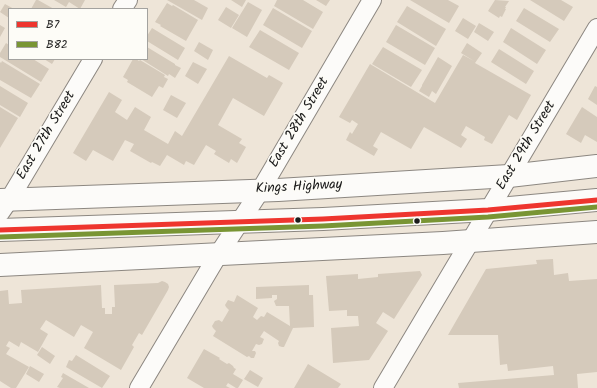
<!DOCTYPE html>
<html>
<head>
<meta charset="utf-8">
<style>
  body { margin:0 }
  #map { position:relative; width:597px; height:388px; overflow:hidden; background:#eee5d8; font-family:Kalam,sans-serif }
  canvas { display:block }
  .legend { position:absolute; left:8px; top:8px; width:140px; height:52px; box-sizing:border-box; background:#fdfcf7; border:1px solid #a3a29f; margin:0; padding:5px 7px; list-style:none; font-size:12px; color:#1c1c1c }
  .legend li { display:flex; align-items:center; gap:8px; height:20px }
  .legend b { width:20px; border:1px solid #a3a29f }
</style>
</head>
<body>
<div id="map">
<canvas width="597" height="388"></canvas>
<ul class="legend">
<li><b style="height:5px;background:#ee352e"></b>B7</li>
<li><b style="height:5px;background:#799534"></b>B82</li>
</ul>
</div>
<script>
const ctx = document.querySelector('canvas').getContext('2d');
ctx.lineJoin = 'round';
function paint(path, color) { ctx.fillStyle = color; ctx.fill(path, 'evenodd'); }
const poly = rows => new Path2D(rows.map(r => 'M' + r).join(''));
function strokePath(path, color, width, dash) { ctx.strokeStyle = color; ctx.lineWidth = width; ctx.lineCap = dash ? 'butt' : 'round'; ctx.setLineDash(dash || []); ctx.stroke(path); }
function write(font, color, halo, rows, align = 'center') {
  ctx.font = font + ' Kalam,sans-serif'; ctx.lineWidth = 3.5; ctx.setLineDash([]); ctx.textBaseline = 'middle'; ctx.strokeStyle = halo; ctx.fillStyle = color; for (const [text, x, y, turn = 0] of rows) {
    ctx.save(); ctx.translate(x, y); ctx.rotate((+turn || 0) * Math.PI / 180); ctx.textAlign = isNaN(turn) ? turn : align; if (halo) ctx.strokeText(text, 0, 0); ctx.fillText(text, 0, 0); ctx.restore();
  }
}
paint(poly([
  [36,0,38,0,54,9,31,9],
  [54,0,85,0,80,9,69,2,66,7],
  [167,0,194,0,208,8,202,20],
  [231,0,246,0,242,7],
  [277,0,303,0,323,12,313,29,274,6],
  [316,0,330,0,326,6],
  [410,0,448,0,459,6,449,23],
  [495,0,509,1,505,7,506,7,505,9,506,9,502,17,500,16,499,18,488,11],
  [530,0,561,0,573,7,564,21],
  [248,2,262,10,247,37,232,28],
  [167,3,172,6,173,5,198,20,186,41,160,26,161,25,155,22],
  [5,4,14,9,9,9,9,18,0,12],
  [407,6,446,29,436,46,397,22],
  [226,7,239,15,231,28,218,20],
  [273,8,312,31,302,48,263,25],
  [524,8,559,29,550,42,516,21],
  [463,18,476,26,468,39,455,31],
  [479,23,494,32,488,41,474,32],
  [0,25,5,28,0,37],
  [396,25,435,48,425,65,386,42],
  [152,28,185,48,178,60,147,41,147,36],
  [511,28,546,50,537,64,503,42],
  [260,30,299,53,289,70,249,47],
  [199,42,213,50,208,60,194,51],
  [6,43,9,45,9,59,33,59,49,69,41,82,0,57,0,53],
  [467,43,482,53,475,63,531,95,517,120,509,115,492,144,484,140,485,137,466,126,461,135,467,139,461,148,424,127,411,149,381,132,373,146,378,149,374,156,346,140,350,132,352,134,358,124,352,120,350,123,339,117,370,64,435,103,463,55,474,61,461,53],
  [147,47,175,64,175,65,181,68,175,78,169,74,168,76,141,59,147,59],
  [383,47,422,70,411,87,372,64],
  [499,49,534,71,526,84,491,62],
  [229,56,267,78,269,75,283,83,264,116,233,98,218,125,242,139,239,143,246,147,237,163,231,159,229,163,214,154,216,151,206,145,194,165,186,161,184,165,167,155,160,166,152,162,151,163,130,151,134,144,125,140,113,161,93,150,86,161,73,153,109,92,122,100,115,112,127,120,135,107,151,117,144,130,168,144,175,131,182,136],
  [438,57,452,66,436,94,432,91,429,97,419,91,422,86,422,85],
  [44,59,55,59,52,64],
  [133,59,136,59,139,61,140,60,165,75,164,77,168,79,163,88,159,86,152,97,127,82,128,80,123,77],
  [2,61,40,84,31,98,0,80,0,62,1,63],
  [193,62,207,69,198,84,185,76],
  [0,86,28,103,20,117,0,105],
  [595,86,597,87,597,105,588,99],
  [171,95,186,103,177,118,163,110],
  [0,107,18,118,0,148],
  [582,107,597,117,597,142,585,135,581,143,566,134],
  [553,259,554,275,568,273,569,281,597,279,597,372,577,374,578,388,459,388,458,383,554,375,553,366,508,371,507,364,500,365,498,335,448,335,486,269,537,264,536,260],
  [420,271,422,275,394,319,383,312,376,323,388,331,369,360,333,363,331,328,359,326,358,316,347,316,347,310,329,311,326,276,358,274,358,279,378,277,378,274],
  [162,281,165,282,168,284,169,287,168,290,142,335,139,333,132,345,134,347,121,370,84,348,93,332,81,325,74,337,46,320,40,329,48,334,38,352,21,342,19,347,9,341,6,346,10,348,6,354,29,367,16,388,11,388,0,381,0,291,8,290,9,304,22,303,21,290,101,285,102,308,105,308,105,314,112,314,112,307,115,307,114,285,158,283],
  [309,285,309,295,313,295,314,327,293,328,284,347,282,347,279,346,278,343,279,341,264,331,260,337,264,339,262,344,259,345,256,344,252,351,255,351,256,353,254,358,251,358,249,356,247,357,213,336,216,331,213,328,212,326,215,321,219,320,222,322,229,310,226,307,225,305,228,300,234,302,237,295,258,308,253,317,257,320,261,316,264,317,267,312,290,326,289,306,276,306,274,301,277,299,277,295,272,295,272,298,256,299,256,287],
  [42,347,55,356,50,364,37,355],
  [204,349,220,358,219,359,227,364,229,363,233,366,234,368,236,369,233,374,243,380,238,388,236,388,228,383,226,386,230,388,204,388,187,378],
  [76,355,110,376,102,388,66,367,69,360,72,361],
  [308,364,341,384,338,388,294,388],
  [30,366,44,374,39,382,26,374],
  [250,370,263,378,258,387,244,379],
  [63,373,89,388,60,388,57,387,63,378,61,377]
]), '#d5cabb');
const street = poly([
  [122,9,128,0],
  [0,213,9,200,93,59],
  [139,388,218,255,260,191,372,0],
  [383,388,597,28]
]);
const secondary = poly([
  [0,200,278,190,509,176,597,166],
  [0,265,443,243,597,232]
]);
const primary = poly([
  [0,230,323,219,415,214,488,210,597,200]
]);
strokePath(street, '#8c8781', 20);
strokePath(secondary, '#8c8781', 24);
strokePath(primary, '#8c8781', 24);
strokePath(street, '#fcfbf9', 18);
strokePath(secondary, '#fcfbf9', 22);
strokePath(primary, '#fcfbf9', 22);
strokePath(poly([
  [0,230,323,219,488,210,597,200]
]), '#ee352e', 5);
strokePath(poly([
  [0,237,323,226,488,217,597,207]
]), '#799534', 5);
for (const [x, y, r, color] of [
  [298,220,3.5,"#1c1c1c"],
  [417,221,3.5,"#1c1c1c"]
]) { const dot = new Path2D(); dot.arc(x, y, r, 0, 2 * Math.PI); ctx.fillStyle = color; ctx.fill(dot); strokePath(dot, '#fdfcf7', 1.5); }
write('14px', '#1c1c1c', '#fdfcf7', [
  ["East 28th Street",300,123,-59],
  ["East 27th Street",47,136,-59],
  ["East 29th Street",527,146,-59],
  ["Kings Highway",299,188,-3]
]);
</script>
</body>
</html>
